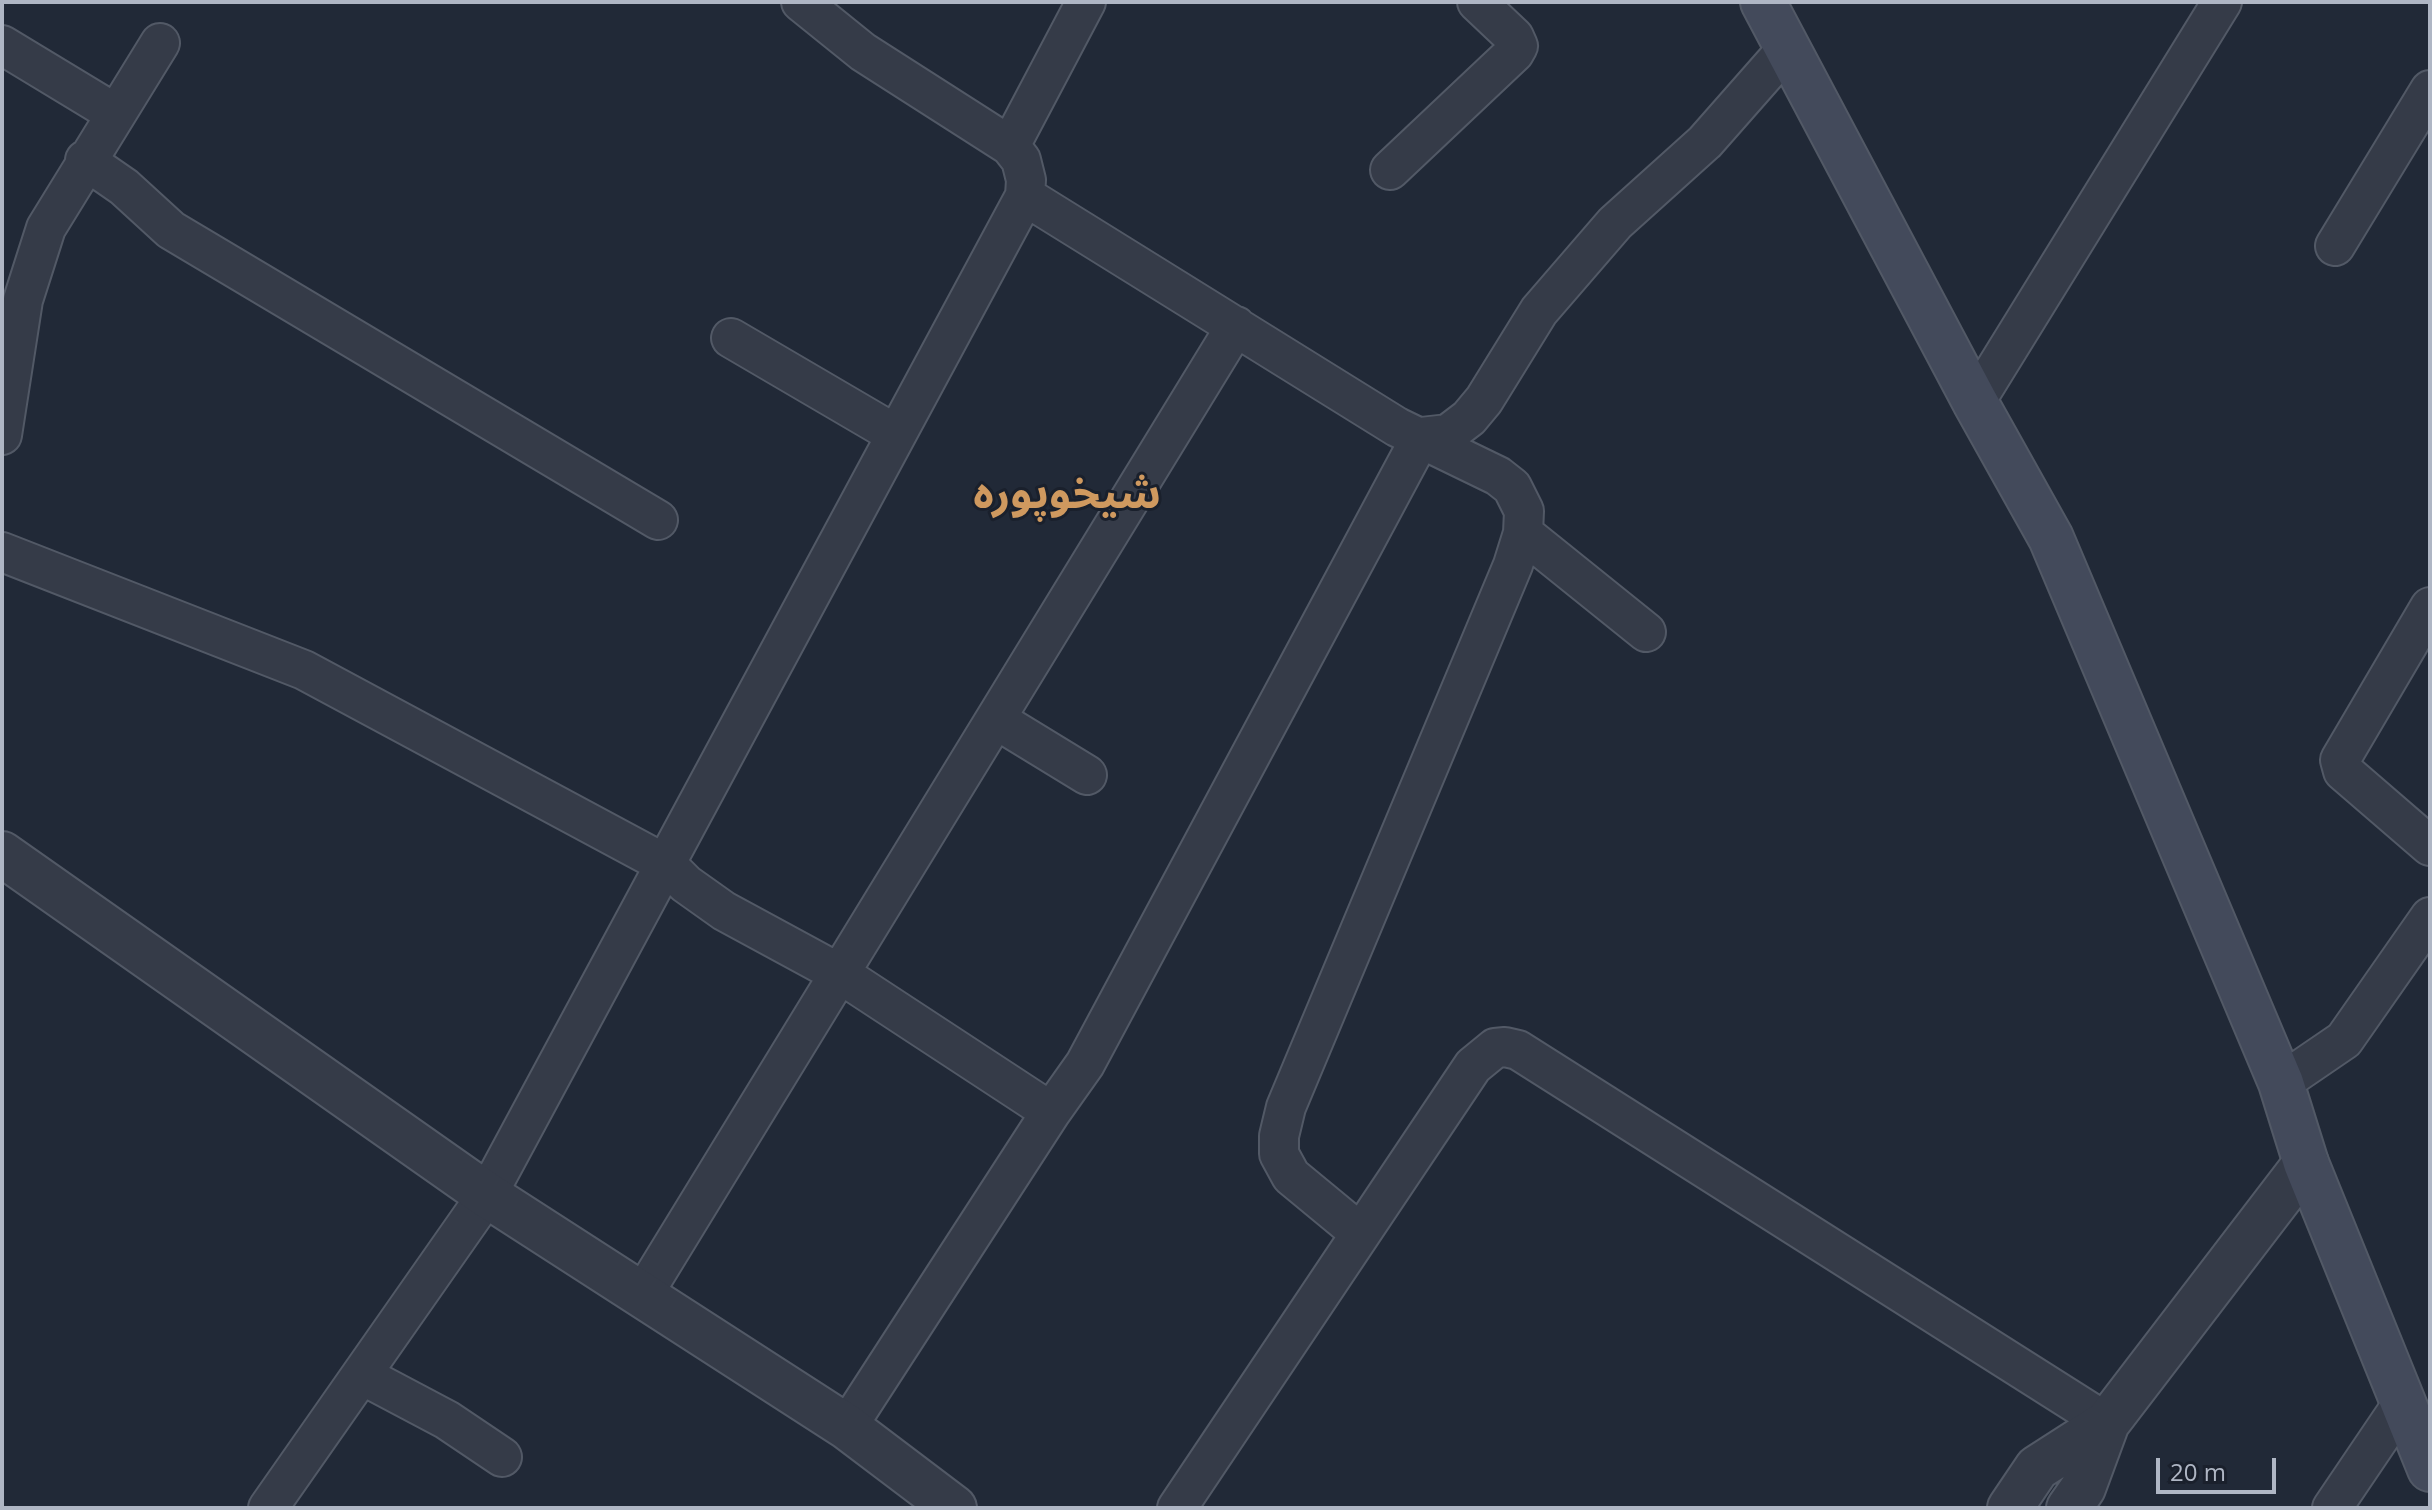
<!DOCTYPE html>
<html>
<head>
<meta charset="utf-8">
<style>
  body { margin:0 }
  #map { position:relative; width:2432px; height:1510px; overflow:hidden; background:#212937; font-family:"Open Sans",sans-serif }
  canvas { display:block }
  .frame { position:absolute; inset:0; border:4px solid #afb6c4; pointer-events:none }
  .scale { position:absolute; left:2156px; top:1458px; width:120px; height:36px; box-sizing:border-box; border:4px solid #afb6c4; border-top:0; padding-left:10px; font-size:24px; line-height:28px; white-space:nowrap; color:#afb6c4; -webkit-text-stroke:6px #1a202c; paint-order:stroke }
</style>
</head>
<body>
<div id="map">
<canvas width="2432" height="1510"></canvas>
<div class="frame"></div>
<div class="scale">20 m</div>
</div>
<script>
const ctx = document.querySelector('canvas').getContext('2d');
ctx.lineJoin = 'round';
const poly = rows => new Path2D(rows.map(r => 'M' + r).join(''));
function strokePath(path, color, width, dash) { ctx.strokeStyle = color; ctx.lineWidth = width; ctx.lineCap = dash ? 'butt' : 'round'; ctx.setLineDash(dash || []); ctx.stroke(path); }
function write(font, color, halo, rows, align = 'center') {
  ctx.font = font + ' "Open Sans","Noto Sans Arabic",sans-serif'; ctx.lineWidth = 6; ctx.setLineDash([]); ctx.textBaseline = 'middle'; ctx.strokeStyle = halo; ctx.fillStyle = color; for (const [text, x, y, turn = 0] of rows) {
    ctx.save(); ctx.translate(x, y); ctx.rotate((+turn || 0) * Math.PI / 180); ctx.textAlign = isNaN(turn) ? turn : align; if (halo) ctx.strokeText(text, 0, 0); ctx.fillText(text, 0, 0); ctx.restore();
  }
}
const minor = poly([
  [2,45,116,114],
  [1010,146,1086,2],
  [85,160,124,187,171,230,658,520],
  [1390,170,1514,53,1518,46,1514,37,1477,2],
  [1025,196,1397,427,1498,476,1512,487,1524,511,1523,533,1513,565,1286,1107,1279,1136,1279,1154,1291,1176,1360,1233],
  [2335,246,2430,90],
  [731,338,895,434],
  [1975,402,2222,2],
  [2,435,23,300,46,228,160,43],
  [1421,437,1448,434,1469,418,1484,400,1539,311,1615,223,1705,142,1786,50],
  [1523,533,1646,632],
  [2,552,304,670,667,865,686,884,724,911,842,975,1051,1112],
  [2430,607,2340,760,2343,771,2430,846],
  [997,720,1087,775],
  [2281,1083,2344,1040,2430,917],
  [642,1296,1236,326],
  [362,1375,447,1420,502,1457],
  [847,1427,1051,1112,1085,1064,1421,437],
  [268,1508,487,1195,1025,196,1026,180,1021,160,1010,146,863,52,801,2],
  [1177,1508,1473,1066,1495,1048,1505,1047,1518,1050,2107,1423],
  [2332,1508,2403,1403]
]);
const tertiary = poly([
  [2,854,487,1195,847,1427,954,1508],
  [2010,1508,2037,1468,2107,1423],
  [2069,1508,2083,1488,2107,1423,2306,1163]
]);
const secondary = poly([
  [1763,2,1975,402,2051,538,2281,1083,2306,1163,2430,1469]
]);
strokePath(minor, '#525966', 42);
strokePath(tertiary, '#525966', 48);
strokePath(secondary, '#525966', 48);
strokePath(minor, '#353b48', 38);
strokePath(tertiary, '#353b48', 44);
strokePath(secondary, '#434a5b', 44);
write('bold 44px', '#cf995f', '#1a202c', [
  ["شیخوپورہ",1067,495]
]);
</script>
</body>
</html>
